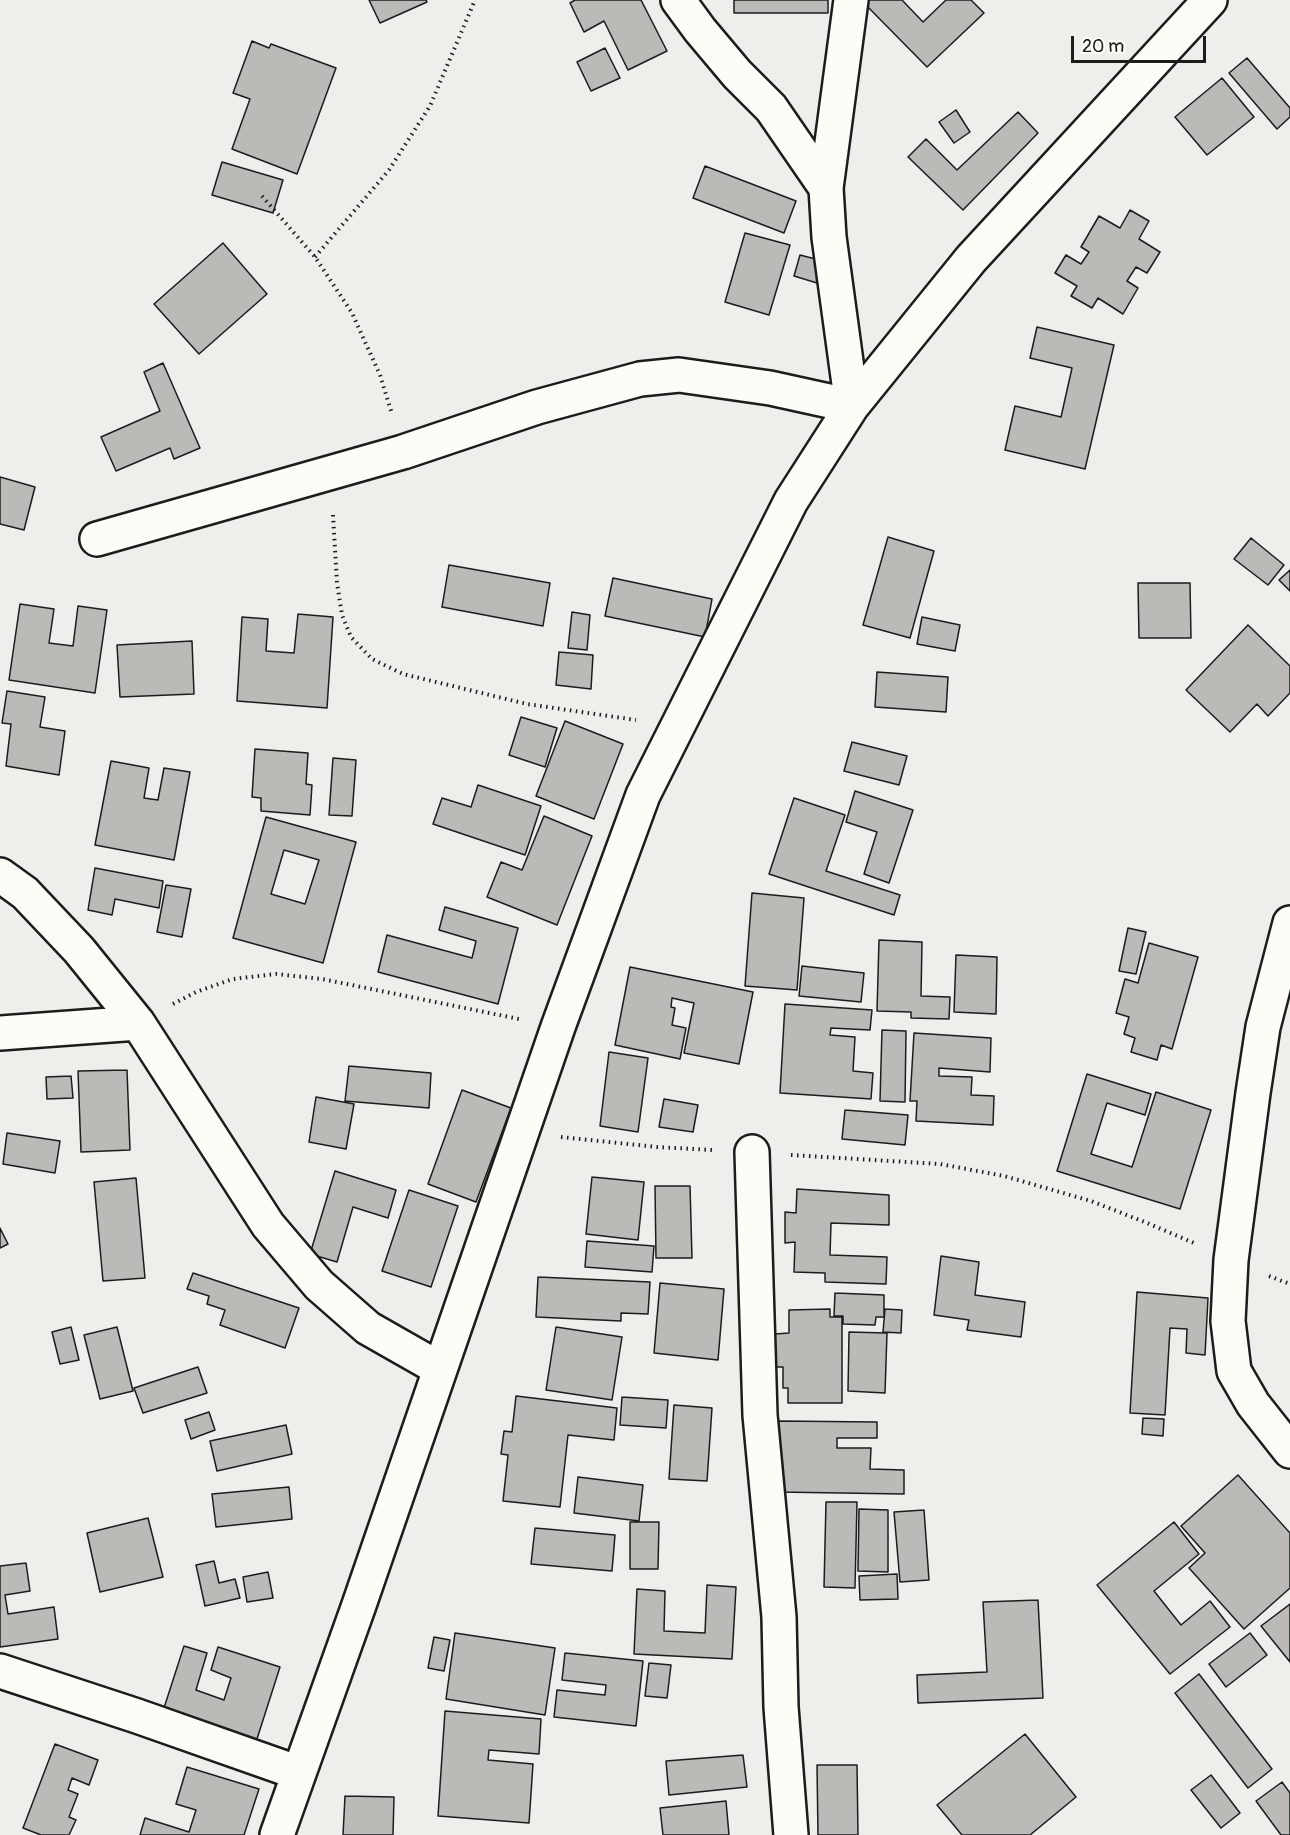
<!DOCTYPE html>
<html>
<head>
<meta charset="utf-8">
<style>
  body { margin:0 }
  #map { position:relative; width:1290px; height:1835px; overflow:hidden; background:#f0eeea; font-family:Pangolin,sans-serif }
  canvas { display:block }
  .scale { position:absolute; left:1071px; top:36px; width:135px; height:27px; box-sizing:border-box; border:3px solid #1c1c1c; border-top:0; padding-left:8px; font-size:18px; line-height:21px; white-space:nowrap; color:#1c1c1c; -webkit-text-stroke:4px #fdfcf7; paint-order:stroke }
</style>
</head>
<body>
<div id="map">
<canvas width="1290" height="1835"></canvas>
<div class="scale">20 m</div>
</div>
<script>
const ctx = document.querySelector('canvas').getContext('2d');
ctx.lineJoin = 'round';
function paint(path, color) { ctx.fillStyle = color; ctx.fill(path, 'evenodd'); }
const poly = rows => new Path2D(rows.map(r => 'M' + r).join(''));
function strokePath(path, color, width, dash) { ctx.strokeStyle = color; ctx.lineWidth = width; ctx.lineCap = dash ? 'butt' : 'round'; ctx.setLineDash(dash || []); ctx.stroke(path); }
const building = poly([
  [369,0,426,0,427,2,380,23,369,0],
  [575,0,641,0,667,51,628,70,604,21,584,32,570,3,575,0],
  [734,0,828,0,828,13,734,13,734,0],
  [865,0,902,0,923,22,946,0,971,0,984,13,927,67,863,2,865,0],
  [252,41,269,48,271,44,336,68,297,174,232,149,250,99,233,93,252,41],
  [605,48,620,78,591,91,577,62,605,48],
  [1247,58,1290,108,1290,117,1277,129,1229,73,1247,58],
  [1222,78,1254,117,1207,155,1175,117,1222,78],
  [956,110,970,132,954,143,939,122,956,110],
  [1018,112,1038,133,963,210,908,157,926,139,957,170,1018,112],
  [222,162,283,180,273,213,212,195,222,162],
  [705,166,796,201,784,233,693,198,705,166],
  [1130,210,1149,221,1139,239,1160,252,1147,273,1136,267,1127,281,1138,288,1123,314,1098,298,1092,308,1071,296,1077,286,1055,273,1066,255,1081,264,1089,252,1081,247,1099,216,1120,228,1130,210],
  [745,233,790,245,769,315,725,302,745,233],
  [223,243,267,294,199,354,154,304,223,243],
  [800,255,823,261,817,283,794,276,800,255],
  [1037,327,1114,345,1085,469,1005,450,1015,406,1061,417,1072,368,1030,358,1037,327],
  [163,363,200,448,174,459,170,448,116,471,101,437,160,411,144,372,163,363],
  [0,477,35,487,24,530,0,524,0,477],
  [888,537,934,551,910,638,863,625,888,537],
  [1251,538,1284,565,1268,585,1234,559,1251,538],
  [449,565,550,583,543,626,442,607,449,565],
  [1290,570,1290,591,1279,580,1290,570],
  [613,578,712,599,705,637,605,616,613,578],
  [1138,583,1190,583,1191,638,1139,638,1138,583],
  [20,604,54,609,49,643,73,646,78,606,107,610,95,693,9,680,20,604],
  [572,612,590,615,587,650,568,648,572,612],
  [298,614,333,617,327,708,237,701,242,617,268,619,266,651,294,653,298,614],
  [922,617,960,625,955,651,917,644,922,617],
  [1248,625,1290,666,1290,693,1268,716,1257,704,1230,732,1186,690,1248,625],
  [192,641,194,694,120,697,117,645,192,641],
  [559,652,593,655,591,689,556,685,559,652],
  [877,672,948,677,946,712,875,707,877,672],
  [7,691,45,697,40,727,65,731,59,775,6,766,11,724,2,723,7,691],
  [521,717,557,728,545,767,509,755,521,717],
  [565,721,623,744,594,819,536,796,565,721],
  [852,742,907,756,899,785,844,771,852,742],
  [255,749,308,753,306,784,312,785,310,815,261,811,261,798,252,797,255,749],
  [333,758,356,760,352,816,329,815,333,758],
  [111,761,149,768,144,798,158,800,164,768,190,772,174,860,95,845,111,761],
  [478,785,541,806,525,855,433,824,442,798,471,807,478,785],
  [855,791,913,810,889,883,864,874,877,832,846,822,855,791],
  [794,798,845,815,826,871,900,895,894,915,769,874,794,798],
  [544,816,592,836,557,925,487,897,501,862,522,870,544,816],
  [266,817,356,842,323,963,233,938,266,817],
  [284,850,319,860,305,904,271,894,284,850],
  [95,868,163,881,159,908,115,899,112,915,88,910,95,868],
  [166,885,191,889,182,937,157,932,166,885],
  [752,893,804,898,797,990,745,986,752,893],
  [445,907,518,928,498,1004,378,972,387,935,472,958,476,941,439,930,445,907],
  [1128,928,1146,932,1136,974,1119,971,1128,928],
  [879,940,922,942,921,996,950,997,949,1019,911,1018,911,1012,877,1011,879,940],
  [1149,943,1198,957,1172,1049,1161,1045,1157,1060,1131,1052,1135,1038,1124,1034,1129,1017,1116,1013,1125,979,1138,983,1149,943],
  [956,955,997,957,996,1014,954,1012,956,955],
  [802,966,864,973,861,1002,799,996,802,966],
  [630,967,753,992,739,1064,684,1053,694,1003,672,998,671,1007,675,1008,672,1025,686,1028,680,1059,615,1045,630,967],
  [785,1004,872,1010,870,1030,831,1028,830,1035,855,1037,853,1071,873,1073,871,1099,780,1093,785,1004],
  [882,1030,906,1031,905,1102,880,1101,882,1030],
  [914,1033,991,1038,990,1072,939,1068,939,1076,972,1077,971,1095,994,1096,993,1125,916,1121,917,1101,910,1101,914,1033],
  [609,1052,648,1058,638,1132,600,1126,609,1052],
  [349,1066,431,1073,429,1108,345,1101,349,1066],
  [127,1070,130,1150,81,1152,78,1071,127,1070],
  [1087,1074,1151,1094,1145,1115,1107,1103,1091,1154,1132,1167,1156,1092,1211,1110,1180,1209,1057,1171,1087,1074],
  [71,1076,73,1098,47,1099,46,1077,71,1076],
  [462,1090,511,1108,476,1202,428,1184,462,1090],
  [316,1097,354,1104,346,1149,309,1142,316,1097],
  [664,1099,698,1105,693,1132,659,1127,664,1099],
  [845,1110,908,1115,905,1145,842,1139,845,1110],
  [7,1133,60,1141,55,1173,3,1164,7,1133],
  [335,1171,396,1190,388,1218,353,1207,337,1262,310,1254,335,1171],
  [592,1177,644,1182,638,1240,586,1234,592,1177],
  [136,1178,145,1278,103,1281,94,1182,136,1178],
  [655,1186,690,1186,692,1258,656,1258,655,1186],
  [797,1189,889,1195,889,1225,831,1223,830,1255,887,1257,886,1284,825,1282,825,1273,794,1272,795,1242,785,1243,785,1212,796,1213,797,1189],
  [409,1190,458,1206,431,1287,382,1271,409,1190],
  [0,1228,8,1244,0,1248,0,1228],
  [587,1241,654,1246,652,1272,585,1267,587,1241],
  [941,1256,979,1262,975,1295,1025,1302,1021,1337,967,1330,969,1320,934,1315,941,1256],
  [193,1273,299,1308,285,1348,220,1325,225,1310,207,1304,209,1296,187,1289,193,1273],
  [538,1277,650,1282,648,1314,621,1313,621,1321,536,1317,538,1277],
  [660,1283,724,1289,718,1360,654,1353,660,1283],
  [1137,1292,1208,1298,1205,1355,1186,1353,1187,1329,1170,1328,1165,1415,1130,1413,1137,1292],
  [835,1293,884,1295,884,1317,876,1317,875,1325,843,1324,843,1316,834,1316,835,1293],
  [830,1309,830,1317,842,1317,842,1403,788,1403,788,1388,783,1388,783,1367,775,1367,775,1334,789,1333,789,1310,830,1309],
  [885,1309,902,1310,901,1333,883,1332,885,1309],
  [71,1327,79,1360,60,1364,52,1332,71,1327],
  [117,1327,133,1391,100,1399,84,1335,117,1327],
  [556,1327,622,1337,612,1400,546,1390,556,1327],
  [849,1332,887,1333,885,1393,848,1391,849,1332],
  [198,1367,207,1393,143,1413,134,1388,198,1367],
  [516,1396,617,1408,614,1440,568,1435,560,1507,503,1501,508,1455,501,1454,504,1431,512,1432,516,1396],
  [622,1397,668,1400,666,1428,620,1425,622,1397],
  [674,1405,712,1408,707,1481,669,1479,674,1405],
  [209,1412,215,1430,191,1439,185,1420,209,1412],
  [1143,1418,1164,1419,1163,1436,1142,1434,1143,1418],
  [778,1421,877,1422,877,1438,837,1438,837,1448,871,1448,870,1469,904,1470,904,1494,778,1492,778,1421],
  [286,1425,292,1454,217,1471,210,1441,286,1425],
  [1238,1475,1290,1533,1290,1588,1244,1629,1189,1568,1205,1553,1181,1526,1238,1475],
  [578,1477,643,1485,639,1521,574,1513,578,1477],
  [289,1487,292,1519,216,1527,212,1494,289,1487],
  [826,1502,857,1502,855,1588,824,1587,826,1502],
  [859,1509,888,1510,888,1572,858,1571,859,1509],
  [924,1510,929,1580,900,1582,894,1512,924,1510],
  [148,1518,163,1577,100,1592,87,1533,148,1518],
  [630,1522,659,1522,658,1569,630,1569,630,1522],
  [1174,1522,1199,1554,1154,1591,1181,1625,1210,1601,1230,1627,1170,1674,1097,1585,1174,1522],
  [535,1528,615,1535,612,1571,531,1564,535,1528],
  [214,1561,219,1583,235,1579,240,1598,205,1606,196,1565,214,1561],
  [26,1563,30,1591,5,1595,8,1614,54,1607,58,1639,0,1647,0,1566,26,1563],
  [268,1572,273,1598,247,1602,243,1577,268,1572],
  [897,1574,898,1599,860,1600,859,1576,897,1574],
  [707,1585,736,1587,732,1659,634,1654,637,1589,665,1591,664,1631,705,1633,707,1585],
  [1038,1600,1043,1698,918,1703,917,1675,987,1672,983,1602,1038,1600],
  [1290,1604,1290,1662,1261,1626,1290,1604],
  [455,1633,555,1648,545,1715,446,1699,455,1633],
  [1250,1633,1267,1655,1226,1687,1209,1664,1250,1633],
  [434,1637,450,1640,444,1671,428,1668,434,1637],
  [184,1646,207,1653,196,1690,224,1700,231,1678,211,1670,218,1647,280,1667,256,1742,163,1711,184,1646],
  [565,1653,643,1661,636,1726,554,1717,557,1690,605,1695,606,1685,562,1680,565,1653],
  [649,1663,671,1665,667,1698,645,1696,649,1663],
  [1199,1674,1272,1769,1248,1788,1175,1693,1199,1674],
  [445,1711,541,1719,539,1754,489,1750,488,1760,533,1764,529,1823,438,1816,445,1711],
  [1025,1734,1076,1797,1030,1835,962,1835,937,1805,1025,1734],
  [55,1744,98,1760,89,1785,72,1778,68,1790,78,1794,69,1817,76,1820,69,1835,41,1835,23,1828,55,1744],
  [743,1755,747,1787,669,1795,666,1761,743,1755],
  [817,1765,857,1765,858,1835,818,1835,817,1765],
  [187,1767,259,1789,244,1835,140,1835,145,1818,189,1832,196,1810,176,1804,187,1767],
  [1211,1775,1240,1813,1221,1828,1191,1790,1211,1775],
  [1282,1782,1290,1793,1290,1835,1281,1835,1256,1801,1282,1782],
  [345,1796,394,1797,393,1835,343,1835,345,1796],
  [726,1801,729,1835,663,1835,660,1808,726,1801]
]);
paint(building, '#bbbab6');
strokePath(building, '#1c1c1c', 1.5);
const minor = poly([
  [826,188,851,0],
  [97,539,403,452,537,407,640,379,679,375,770,388,852,406,829,237,826,188,771,108,737,74,700,30,678,0],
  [0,875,25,893,79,950,138,1023,268,1225,319,1285,368,1328,440,1369],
  [1290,923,1263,1027,1253,1093,1231,1260,1228,1321,1234,1371,1253,1404,1290,1451],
  [0,1033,138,1023],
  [752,1152,760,1415,779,1617,781,1707,791,1835],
  [0,1671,137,1716,299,1773],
  [277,1835,359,1605,558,1027,643,795,791,501,852,406,971,259,1210,0]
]);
strokePath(minor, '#1c1c1c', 38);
strokePath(poly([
  [262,196,315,257,352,313,380,375,392,414],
  [315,257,389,170,430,106,475,0],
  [333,515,337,583,342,615,351,637,372,659,403,674,527,704,636,720],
  [173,1004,196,992,233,979,276,974,322,979,519,1019],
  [561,1137,657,1147,712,1150],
  [791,1155,940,1164,1004,1176,1091,1201,1147,1223,1194,1243],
  [1269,1276,1290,1284]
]), '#1c1c1c', 4, [1.5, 4.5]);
strokePath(minor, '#fdfcf7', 33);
</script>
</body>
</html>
